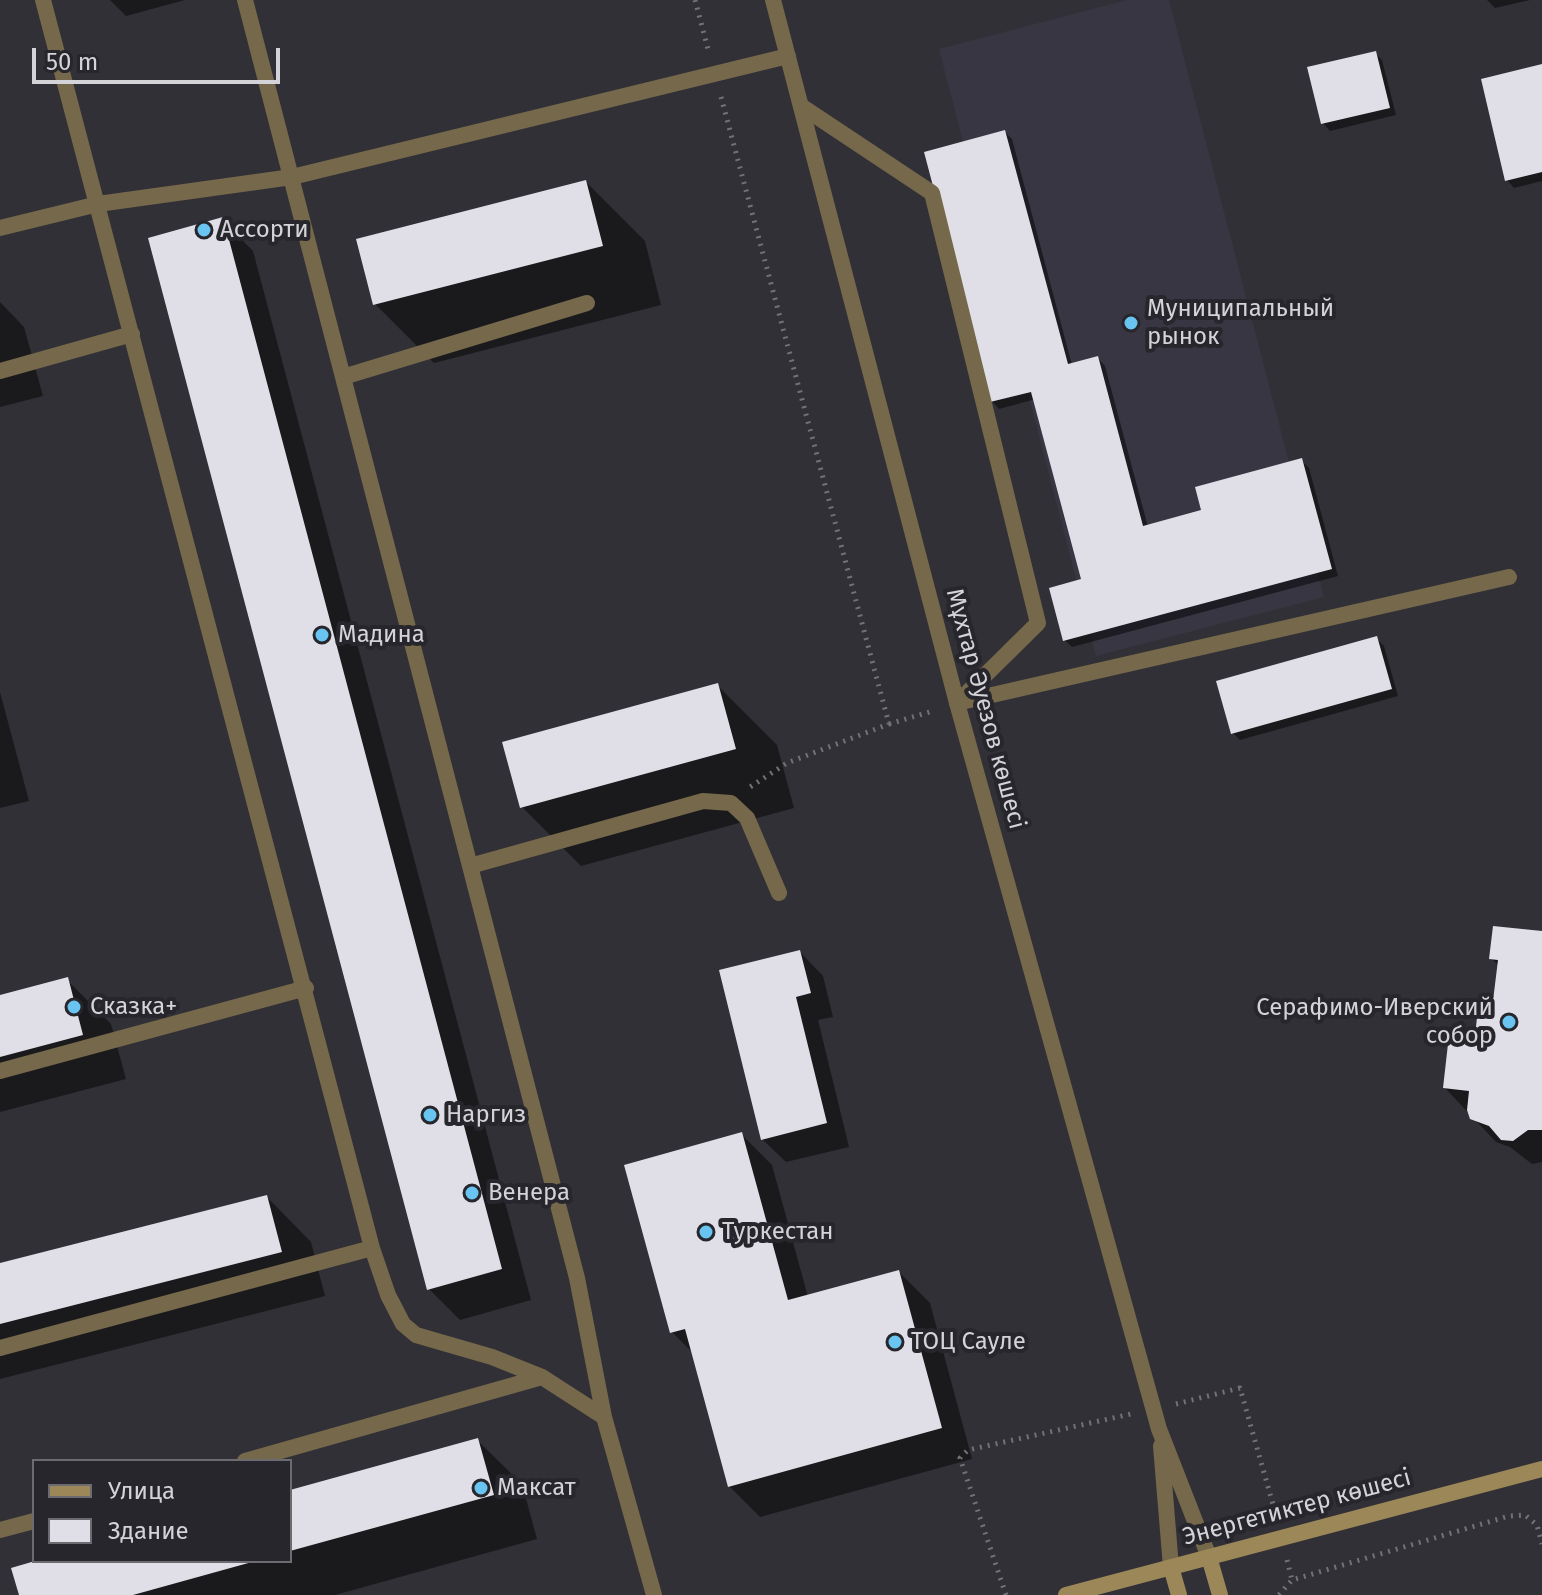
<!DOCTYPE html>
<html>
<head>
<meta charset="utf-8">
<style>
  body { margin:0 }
  #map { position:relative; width:1542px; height:1595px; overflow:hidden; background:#313036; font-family:"Fira Sans",sans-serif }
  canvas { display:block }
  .legend { position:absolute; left:32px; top:1459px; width:260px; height:104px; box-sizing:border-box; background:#27262c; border:2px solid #6c6b70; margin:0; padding:10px 14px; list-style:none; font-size:24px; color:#d4d3d7 }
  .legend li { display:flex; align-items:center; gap:16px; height:40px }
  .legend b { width:40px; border:2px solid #6c6b70 }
  .scale { position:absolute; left:32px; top:48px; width:248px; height:36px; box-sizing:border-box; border:4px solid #d4d3d7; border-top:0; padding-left:10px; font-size:24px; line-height:28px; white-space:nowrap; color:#d4d3d7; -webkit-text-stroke:6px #27262c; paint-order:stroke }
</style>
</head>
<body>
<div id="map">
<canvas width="1542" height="1595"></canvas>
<ul class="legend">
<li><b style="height:10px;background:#9c8758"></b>Улица</li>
<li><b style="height:22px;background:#e0dfe7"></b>Здание</li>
</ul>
<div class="scale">50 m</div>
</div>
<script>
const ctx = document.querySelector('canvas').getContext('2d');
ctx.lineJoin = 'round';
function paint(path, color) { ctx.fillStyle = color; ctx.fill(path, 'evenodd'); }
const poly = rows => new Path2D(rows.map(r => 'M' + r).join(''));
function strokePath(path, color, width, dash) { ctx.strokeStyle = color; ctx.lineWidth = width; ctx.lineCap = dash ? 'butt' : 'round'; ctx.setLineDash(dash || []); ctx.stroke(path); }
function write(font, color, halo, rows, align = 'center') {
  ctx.font = font + ' "Fira Sans",sans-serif'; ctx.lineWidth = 8; ctx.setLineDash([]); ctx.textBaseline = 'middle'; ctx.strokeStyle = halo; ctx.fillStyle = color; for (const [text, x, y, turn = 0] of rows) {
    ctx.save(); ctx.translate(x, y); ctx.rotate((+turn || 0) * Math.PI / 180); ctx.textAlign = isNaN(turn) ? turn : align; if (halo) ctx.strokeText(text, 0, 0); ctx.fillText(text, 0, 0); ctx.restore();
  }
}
paint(poly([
  [1127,0,1169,0,1324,597,1096,656,939,49]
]), '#383642');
paint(poly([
  [110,0,185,0,126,16],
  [1487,0,1530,0,1495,8],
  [1375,53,1382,60,1396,115,1330,131,1323,123],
  [1542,66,1542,181,1514,188,1507,180],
  [1005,132,1012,139,1072,365,1098,358,1105,366,1148,527,1204,512,1302,461,1309,468,1338,576,1072,647,1065,640,1084,581,1036,399,999,409,992,401],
  [586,182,645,241,661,305,434,363,375,304],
  [222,220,253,251,531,1300,460,1320,429,1289],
  [0,302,24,327,43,396,0,407],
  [1377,639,1384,646,1398,696,1240,740,1233,733],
  [718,686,777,745,794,808,581,866,522,807],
  [0,692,29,801,0,808],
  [1542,933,1542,1162,1532,1164,1510,1147,1496,1142,1445,1088,1494,1011,1499,966,1492,959],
  [800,952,823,976,833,1017,818,1020,849,1147,786,1162,762,1139],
  [67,980,111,1024,126,1079,0,1112,0,997],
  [741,1134,772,1165,808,1297,899,1272,930,1303,972,1459,760,1517,729,1486,693,1353,672,1332],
  [267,1197,311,1242,325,1296,0,1379,0,1265],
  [477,1440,522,1484,537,1539,335,1595,21,1595,42,1561,290,1561,290,1492]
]), '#0007');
paint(poly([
  [1376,51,1390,108,1321,124,1307,67],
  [1542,64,1542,172,1505,181,1481,79],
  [1005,130,1068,364,1098,356,1143,526,1201,510,1195,487,1302,458,1332,569,1063,641,1049,588,1081,579,1031,392,990,402,924,152],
  [586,180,603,246,373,305,356,239],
  [223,217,502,1269,427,1290,148,238],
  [1377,636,1392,689,1231,734,1216,681],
  [718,683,736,749,520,808,502,742],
  [1493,926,1542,931,1542,1130,1528,1130,1513,1141,1501,1140,1489,1126,1470,1119,1467,1110,1469,1091,1443,1088,1449,1035,1475,1037,1478,1007,1492,1009,1498,960,1489,959],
  [800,950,811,993,796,997,827,1123,761,1140,719,970],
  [68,977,83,1035,0,1057,0,995],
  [742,1132,788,1300,899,1270,942,1428,728,1487,685,1329,670,1333,624,1165],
  [267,1195,282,1252,0,1324,0,1263],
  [478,1438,494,1495,290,1551,290,1490],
  [35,1561,252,1561,252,1562,133,1595,19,1595,11,1568]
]), '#e0dfe7');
strokePath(poly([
  [695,0,709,53],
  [721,97,889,724,787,763,747,789],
  [889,724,933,711],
  [1176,1404,1240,1388,1276,1515],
  [1287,1560,1292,1580],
  [1006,1595,960,1458,968,1450,1131,1414],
  [1279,1595,1292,1580,1509,1516,1525,1515,1537,1525,1542,1544]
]), '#727176', 5, [2, 6]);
strokePath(poly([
  [43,0,372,1248,388,1295,403,1324,416,1335,492,1357,542,1377,604,1417],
  [245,0,577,1278,604,1417,654,1595],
  [801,106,932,193,1038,623,957,703],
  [0,371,132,334],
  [343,377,587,303],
  [957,703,1509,577],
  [470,866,703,801,731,803,747,818,779,893],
  [0,1071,306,988],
  [0,1348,372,1248],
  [245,1461,542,1377],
  [0,1530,34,1521]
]), '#75684b', 16);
strokePath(poly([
  [773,0,957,703,1159,1429,1209,1557],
  [0,228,98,204,292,177,788,56],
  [1161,1446,1171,1567]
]), '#75684b', 16);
strokePath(poly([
  [1209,1557,1220,1595],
  [1171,1567,1179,1595],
  [1066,1595,1542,1469]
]), '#9c8758', 16);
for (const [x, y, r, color] of [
  [204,230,8,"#69c4f1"],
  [1131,323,8,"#69c4f1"],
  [322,635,8,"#69c4f1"],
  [74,1007,8,"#69c4f1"],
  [1509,1022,8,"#69c4f1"],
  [430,1115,8,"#69c4f1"],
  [472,1193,8,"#69c4f1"],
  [706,1232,8,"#69c4f1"],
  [895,1342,8,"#69c4f1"],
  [481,1488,8,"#69c4f1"]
]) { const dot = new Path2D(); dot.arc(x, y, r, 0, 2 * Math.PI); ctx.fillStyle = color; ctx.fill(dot); strokePath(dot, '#27262c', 3); }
write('24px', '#d4d3d7', '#27262c', [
  ["Ассорти",220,230],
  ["Муниципальный",1147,309],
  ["рынок",1147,337],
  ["Мадина",338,635],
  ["Сказка+",90,1007],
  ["Серафимо-Иверский",1493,1008,"right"],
  ["собор",1493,1036,"right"],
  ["Наргиз",446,1115],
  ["Венера",488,1193],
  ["Туркестан",722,1232],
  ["ТОЦ Сауле",911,1342],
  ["Максат",497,1488]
], 'left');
write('24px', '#d4d3d7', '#27262c', [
  ["Мұхтар Әуезов көшесі",985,709,75],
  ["Энергетиктер көшесі",1297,1508,-15]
]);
</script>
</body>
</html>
